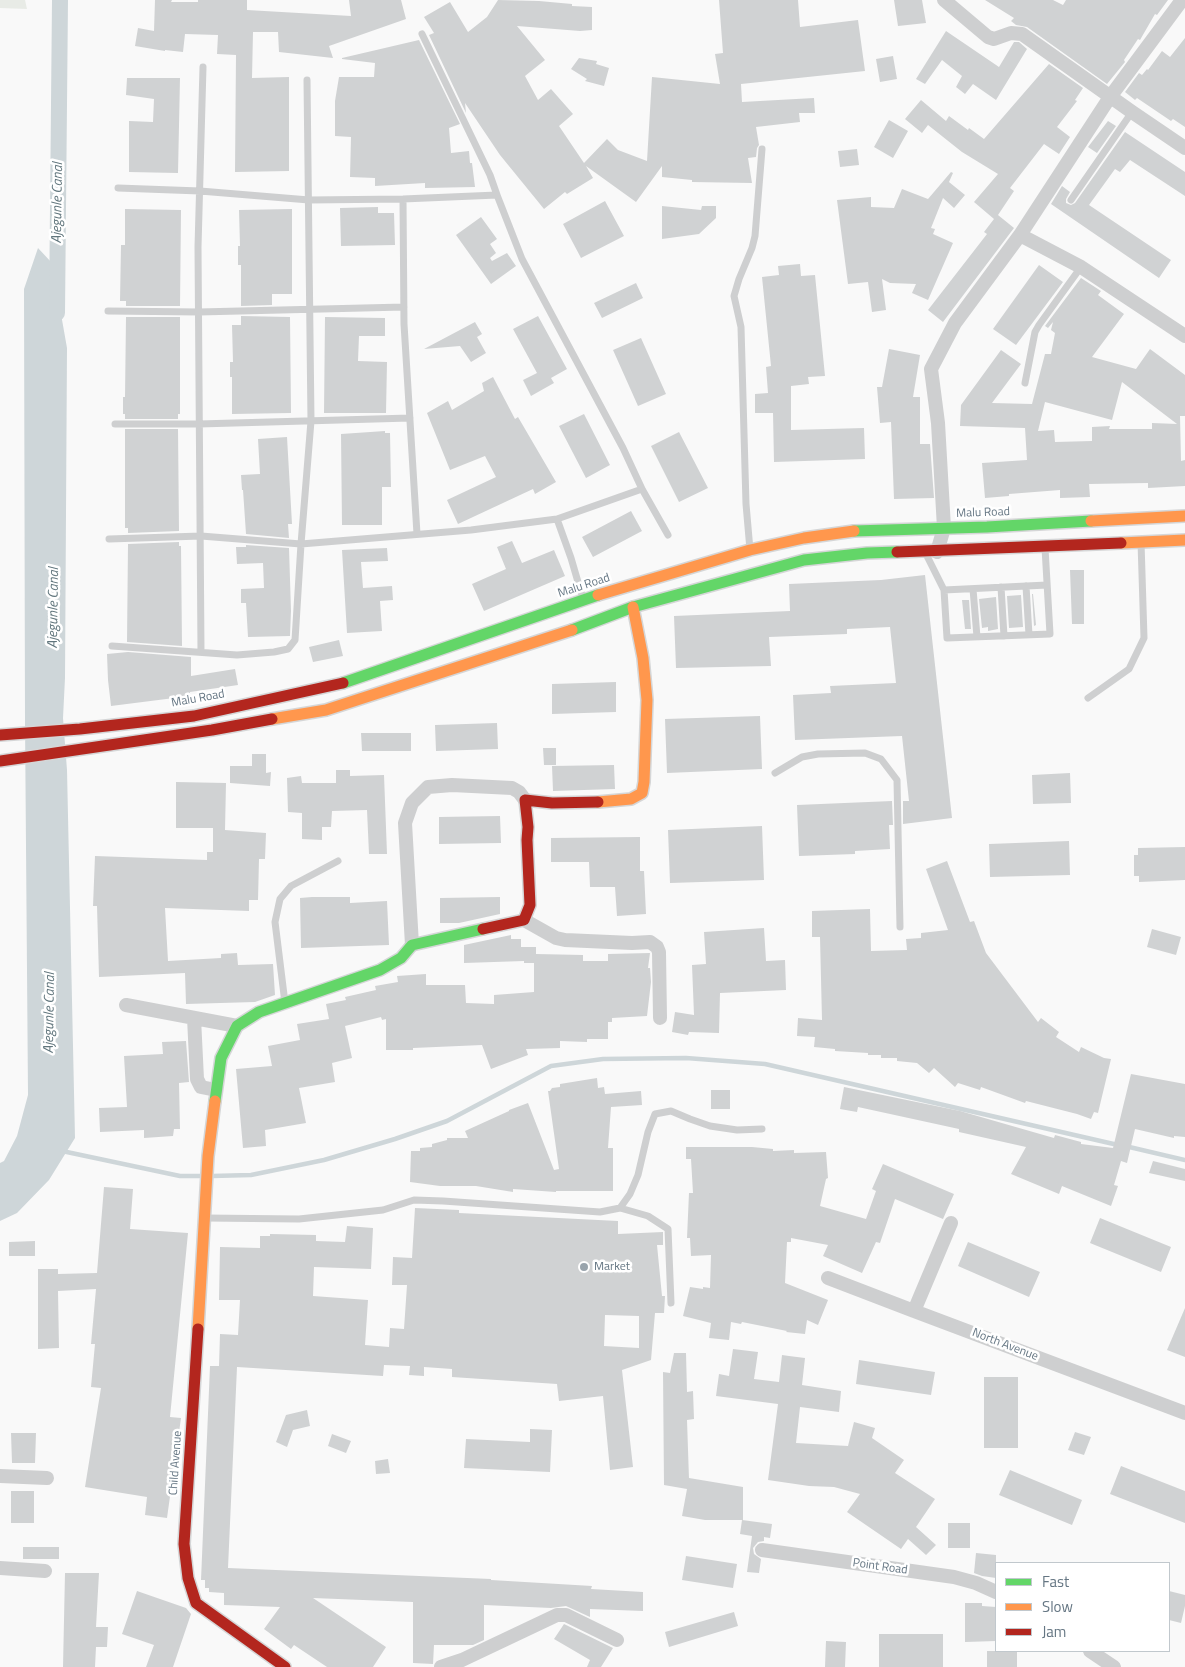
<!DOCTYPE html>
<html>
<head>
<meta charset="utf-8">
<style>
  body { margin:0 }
  #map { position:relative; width:1185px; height:1667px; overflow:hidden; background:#f9f9f9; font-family:"Titillium Web",sans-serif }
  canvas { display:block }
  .legend { position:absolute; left:995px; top:1562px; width:175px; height:90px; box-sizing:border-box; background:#fff; border:1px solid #c1c8cd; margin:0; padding:6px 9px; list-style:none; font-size:15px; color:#657683 }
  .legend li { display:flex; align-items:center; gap:10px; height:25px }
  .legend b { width:25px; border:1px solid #c1c8cd }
</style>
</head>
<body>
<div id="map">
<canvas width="1185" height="1667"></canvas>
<ul class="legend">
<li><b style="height:6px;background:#63d668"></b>Fast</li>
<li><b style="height:6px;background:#ff974d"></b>Slow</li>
<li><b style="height:6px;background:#b3261e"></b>Jam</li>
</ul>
</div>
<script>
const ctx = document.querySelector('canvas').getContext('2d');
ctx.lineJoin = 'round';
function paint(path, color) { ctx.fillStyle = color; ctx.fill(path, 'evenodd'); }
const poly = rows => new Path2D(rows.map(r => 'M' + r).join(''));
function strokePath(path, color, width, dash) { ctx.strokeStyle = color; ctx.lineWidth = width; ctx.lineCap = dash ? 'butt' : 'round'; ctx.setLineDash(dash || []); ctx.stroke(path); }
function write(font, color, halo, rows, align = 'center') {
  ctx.font = font + ' "Titillium Web",sans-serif'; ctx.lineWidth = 5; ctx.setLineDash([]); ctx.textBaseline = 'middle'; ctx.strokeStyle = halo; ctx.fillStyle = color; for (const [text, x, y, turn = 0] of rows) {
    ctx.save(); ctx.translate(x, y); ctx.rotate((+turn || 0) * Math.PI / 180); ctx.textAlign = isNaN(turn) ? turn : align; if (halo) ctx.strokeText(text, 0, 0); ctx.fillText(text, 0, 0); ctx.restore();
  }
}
paint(poly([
  [0,0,25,0,27,9,0,8]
]), '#e8ebe6');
paint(poly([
  [38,248,52,263,67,348,65,678,63,718,67,770,75,1138,49,1180,17,1213,0,1221,0,1163,4,1161,17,1136,28,1095,25,722,24,289]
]), '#ced6d9');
strokePath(poly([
  [1125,1146,1185,1160],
  [62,1151,180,1176,202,1176],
  [212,1176,251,1175,324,1160,395,1139,447,1121,551,1066,603,1059,686,1058,765,1064,1118,1145]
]), '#ced6d9', 4.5);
strokePath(poly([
  [57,313,60,0]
]), '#ced6d9', 16);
paint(poly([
  [155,0,172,0,171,2,198,2,198,0,247,0,247,10,351,16,349,0,401,0,406,19,329,46,333,58,279,52,278,32,253,32,252,78,289,77,289,171,235,172,236,55,217,54,218,35,185,34,183,52,165,50,165,51,135,46,138,28,154,31],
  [498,0,539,1,572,4,572,6,592,7,592,30,580,31,517,26,545,60,525,76,538,100,551,89,573,114,559,126,584,163,607,139,618,150,647,161,652,77,720,84,715,54,723,53,719,0,798,0,800,27,858,20,865,71,741,84,742,102,814,98,815,113,799,113,800,122,756,127,759,145,757,148,756,157,748,158,752,183,692,182,692,180,662,177,662,166,636,202,586,166,593,178,567,194,565,192,544,209,500,155,465,103,466,113,429,35,434,33,424,17,450,2,468,32,487,17],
  [894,0,922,0,926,23,898,26],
  [985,0,1053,0,1063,5,1066,0,1168,0,1157,15,1155,14,1140,40,1138,39,1124,60,1125,62,1107,84,1027,27,1016,25,1011,21,1014,18],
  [946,31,999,67,1014,42,1019,42,1027,49,996,100,973,84,965,94,956,87,962,76,942,60,925,84,916,79],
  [1185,38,1185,127,1173,119,1171,121,1137,98,1135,100,1125,92,1139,73,1142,75,1147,69,1148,70,1162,51,1170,57],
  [419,40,460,124,449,128,451,153,469,151,470,163,472,163,475,187,425,188,425,183,375,186,375,178,350,177,351,137,335,136,335,101,339,77,374,77,375,63,342,59,342,58],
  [893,56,897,79,880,82,876,59],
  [579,58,597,61,596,64,609,68,604,86,585,81,587,79,571,69],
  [1049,64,1083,88,1075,100,1077,101,1057,127,1070,137,1059,154,1044,144,1010,188,1014,191,998,215,1014,228,943,322,928,310,987,234,984,232,994,219,974,202,998,174,962,152,928,125,922,133,905,119,921,100,946,121,949,116,968,130,969,128,984,139],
  [127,78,180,78,178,173,129,172,129,121,153,122,154,99,126,95],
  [889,120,908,131,893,158,874,147],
  [1108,121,1116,126,1097,153,1088,147],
  [1125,132,1185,172,1185,196,1130,160,1120,172,1115,169,1089,205,1171,260,1159,278,1051,204,1062,186,1070,192,1066,199,1066,203,1071,205,1075,203],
  [857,149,859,165,840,167,838,151],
  [951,172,953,173,949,182,965,195,954,208,943,198,931,228,935,229,933,234,953,243,928,300,912,293,916,284,890,283,882,279,886,310,872,312,868,282,848,284,837,200,871,197,871,207,894,208,902,189,928,199],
  [605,201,624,236,581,258,563,224],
  [662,206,701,210,702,206,716,206,716,218,699,234,662,239],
  [378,207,378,213,394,213,395,245,341,246,340,208],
  [125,209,181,210,180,306,126,306,126,301,120,301,121,245,125,245],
  [292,209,292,294,272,294,272,305,241,306,241,265,238,265,238,246,240,246,239,210],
  [481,217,497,239,490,244,496,253,490,258,492,261,507,253,516,266,491,284,456,235],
  [800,264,801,276,815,275,825,376,808,377,809,384,791,386,791,430,864,428,865,459,774,462,773,413,755,413,755,394,768,393,766,367,771,366,762,277,779,275,778,266],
  [1039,265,1063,282,1016,345,993,329],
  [1081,278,1101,291,1098,295,1124,314,1092,357,1136,369,1150,349,1185,375,1185,416,1180,416,1181,461,1185,460,1185,486,1148,488,1148,483,1089,484,1090,497,1060,498,1060,490,1009,494,1009,496,985,498,982,463,1027,460,1025,428,960,426,961,405,1001,350,1021,364,992,403,1032,404,1045,354,1051,354,1055,333,1051,330,1053,322,1048,328,1045,326],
  [1122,382,1177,424,1152,423,1152,429,1109,429,1110,426,1092,427,1092,441,1055,442,1054,430,1038,431,1045,402,1112,420],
  [636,283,643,298,602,318,594,303],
  [241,316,290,317,291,413,232,414,232,377,230,377,230,362,233,362,232,325,241,325],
  [538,316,567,369,551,378,554,383,531,396,523,380,537,373,513,329],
  [126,317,180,317,180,414,178,414,178,419,125,419,125,414,123,414,123,397,125,397],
  [325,317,385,318,385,336,359,336,358,361,387,362,386,413,324,413],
  [475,322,482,334,477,337,486,353,471,362,460,346,424,349],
  [641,338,666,394,638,406,613,350],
  [889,349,920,355,913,397,920,397,920,444,930,444,934,498,894,499,891,422,880,423,877,387,882,387],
  [493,377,515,419,518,417,556,482,535,494,533,489,458,524,447,500,496,477,485,456,450,470,427,413,448,401,452,410,484,391,482,383],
  [584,414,610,465,586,478,559,426],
  [125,429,178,429,179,531,128,533,128,528,125,528],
  [385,431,385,433,390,433,391,487,382,487,382,525,342,525,341,434],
  [679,432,708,488,679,502,651,446],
  [287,437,292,524,288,524,289,538,246,534,243,490,242,490,241,475,260,474,258,439],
  [631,511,642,531,593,557,582,537],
  [512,541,522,563,554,550,565,576,484,611,472,584,506,569,497,547],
  [179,542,179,546,181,546,182,646,127,642,128,544],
  [246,545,289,548,291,611,290,636,248,637,246,603,241,603,241,589,264,588,263,563,237,564,236,547,246,547],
  [387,548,388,561,361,562,363,588,392,586,393,600,380,601,382,631,347,633,342,550],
  [1070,570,1084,570,1084,624,1072,624],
  [925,575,952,818,903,824,903,801,909,801,902,736,795,740,793,695,831,693,830,686,896,683,890,627,847,629,847,634,769,637,771,666,676,668,674,616,790,611,789,584,881,580],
  [1032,594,1033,594,1036,625,1034,626],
  [1021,595,1023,627,1009,628,1007,596],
  [996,597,998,629,988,631,988,627,982,628,979,599],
  [962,600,969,600,971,629,965,629],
  [339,640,343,656,313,662,309,647],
  [128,652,191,657,191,676,235,669,238,685,190,692,190,696,111,706,108,680,107,654],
  [616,682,616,712,552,714,552,684],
  [760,716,762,769,667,773,665,719],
  [497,723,498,749,436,751,435,725],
  [361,733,411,733,411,751,362,751],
  [543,748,556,748,556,765,544,765],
  [252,754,266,754,266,773,271,772,270,786,230,783,230,766,252,766],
  [614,765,615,789,553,791,552,766],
  [336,770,350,770,350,776,384,775,387,854,369,854,367,810,332,811,331,827,322,827,322,840,302,839,302,813,288,812,287,778,301,776,302,783,336,783],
  [1070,773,1071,803,1033,804,1032,775],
  [176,782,226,783,225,830,266,833,265,859,259,859,258,900,249,900,249,911,165,908,168,961,221,958,221,954,237,953,238,965,273,964,275,995,255,1002,186,1004,185,973,99,977,97,906,93,906,95,856,207,860,207,852,213,852,213,828,176,828],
  [892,801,893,825,889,825,890,849,855,851,855,854,799,856,797,805],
  [500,816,501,843,439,844,439,817],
  [762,826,764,880,670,883,668,830],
  [640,837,640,871,644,871,646,914,617,916,615,887,590,887,589,862,551,862,551,838],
  [1069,841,1070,875,990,877,989,844],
  [1185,847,1185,880,1139,882,1139,876,1134,876,1134,855,1138,855,1138,848],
  [947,861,970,922,974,921,986,953,1038,1022,1041,1018,1059,1032,1056,1037,1079,1052,1081,1047,1104,1058,1111,1059,1098,1113,1094,1112,1091,1119,1077,1114,1026,1101,1025,1103,981,1087,980,1090,958,1083,955,1087,934,1068,929,1073,917,1063,897,1061,897,1058,881,1058,881,1055,868,1055,868,1053,835,1051,835,1049,814,1047,815,1037,797,1036,798,1018,822,1020,820,937,812,937,812,911,870,909,871,951,907,950,906,939,921,938,921,933,948,930,926,869],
  [312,897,350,897,350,903,387,901,389,945,301,948,300,898],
  [500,897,500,914,459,923,440,923,440,898],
  [764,928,766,961,785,960,786,990,720,993,719,1033,689,1032,688,1035,672,1032,675,1012,694,1015,692,965,706,964,704,932],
  [1152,929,1181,937,1176,955,1147,947],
  [511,935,511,939,521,939,521,947,536,947,536,954,583,955,583,961,608,961,608,954,650,953,648,968,650,968,651,982,647,1016,612,1018,612,1022,608,1022,608,1039,587,1039,587,1042,560,1041,560,1048,526,1049,528,1055,491,1069,482,1045,413,1048,413,1050,386,1050,386,1019,382,1020,381,1017,345,1026,352,1058,332,1063,335,1082,299,1088,306,1123,265,1130,266,1146,243,1148,236,1069,272,1066,268,1046,300,1040,297,1024,329,1019,326,1004,346,1000,345,997,376,990,375,986,398,982,397,976,426,974,426,985,465,985,466,1003,494,1004,494,995,534,992,534,963,524,963,524,961,464,963,464,945],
  [186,1041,189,1082,179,1083,180,1129,174,1129,173,1136,144,1138,144,1130,100,1132,99,1108,127,1107,124,1056,163,1054,162,1042],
  [1131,1074,1185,1084,1185,1137,1174,1136,1174,1138,1135,1129,1127,1163,1121,1161,1114,1185,1118,1186,1111,1206,1062,1186,1059,1194,1011,1174,1026,1147,959,1132,959,1129,858,1107,857,1112,840,1109,844,1087,960,1111,1054,1138,1055,1135,1081,1142,1081,1144,1113,1148],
  [597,1078,598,1088,604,1087,605,1094,641,1091,642,1105,611,1107,608,1148,613,1148,613,1191,556,1191,556,1192,513,1189,513,1192,476,1186,440,1186,410,1182,411,1151,420,1151,420,1148,432,1147,432,1144,447,1140,447,1138,468,1138,465,1131,509,1111,509,1110,528,1103,554,1170,559,1169,548,1091,550,1091,552,1088,560,1087,560,1084],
  [711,1090,730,1090,730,1109,711,1109],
  [686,1147,752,1147,773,1149,773,1151,794,1150,794,1153,826,1152,828,1178,826,1179,820,1206,866,1219,876,1191,872,1189,883,1164,954,1194,943,1219,895,1199,880,1243,876,1242,862,1273,823,1256,828,1245,791,1238,791,1242,787,1242,785,1283,828,1300,818,1325,807,1320,805,1334,786,1332,787,1331,742,1322,741,1324,731,1322,729,1340,709,1338,711,1323,683,1316,690,1287,703,1289,703,1287,710,1288,711,1255,691,1256,690,1238,687,1238,689,1193,693,1193,691,1159,686,1159],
  [1153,1161,1185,1169,1185,1181,1149,1173],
  [104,1187,133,1189,130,1229,188,1233,170,1417,181,1418,167,1518,145,1515,147,1497,85,1487,101,1388,91,1387,95,1344,91,1344,96,1289,58,1291,59,1348,38,1349,38,1269,58,1269,58,1274,97,1273],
  [415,1208,459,1210,459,1213,618,1221,618,1234,663,1232,663,1245,657,1245,662,1296,665,1296,664,1313,655,1313,651,1360,622,1370,633,1467,610,1470,603,1396,559,1401,557,1384,452,1377,452,1369,424,1367,424,1376,409,1375,410,1366,384,1365,383,1376,237,1367,228,1568,491,1579,491,1580,592,1586,591,1589,643,1592,643,1611,590,1609,590,1617,566,1606,551,1608,484,1605,484,1640,473,1645,434,1645,433,1664,413,1663,413,1602,313,1598,386,1647,373,1667,327,1667,294,1645,291,1649,264,1629,280,1607,224,1605,224,1593,209,1592,209,1588,205,1588,205,1580,201,1580,210,1366,219,1366,220,1334,238,1335,240,1300,219,1300,220,1247,260,1248,260,1236,270,1236,270,1234,316,1235,316,1241,345,1242,347,1226,373,1228,371,1269,314,1267,313,1296,368,1300,365,1345,389,1347,390,1328,404,1329,407,1285,392,1285,393,1257,412,1258],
  [605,1315,639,1316,639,1348,604,1346],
  [1100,1218,1171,1247,1161,1272,1090,1243],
  [35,1241,35,1256,9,1256,9,1242],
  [968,1242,1040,1272,1029,1297,958,1266],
  [1185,1308,1185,1357,1167,1350],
  [733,1349,758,1352,754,1379,779,1382,782,1355,789,1356,805,1358,802,1385,841,1391,839,1412,800,1407,796,1443,848,1446,854,1422,875,1428,872,1438,904,1460,895,1473,935,1499,916,1527,936,1545,926,1555,908,1539,901,1549,847,1512,860,1494,834,1487,809,1486,768,1480,778,1404,716,1396,719,1374,729,1376],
  [674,1353,686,1353,687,1392,693,1391,694,1419,687,1420,689,1479,689,1478,743,1487,743,1520,705,1520,682,1516,687,1489,664,1485,663,1372,670,1373],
  [859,1360,935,1372,931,1395,856,1384],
  [984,1377,1018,1377,1018,1448,984,1448],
  [307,1410,310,1426,293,1430,287,1447,276,1442,286,1415],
  [530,1429,552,1430,550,1472,464,1468,466,1439,530,1442],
  [1075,1432,1091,1437,1084,1455,1068,1450],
  [11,1433,36,1433,35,1463,12,1463],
  [332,1434,351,1441,346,1453,328,1446],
  [388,1459,390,1473,376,1474,375,1461],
  [1121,1466,1185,1491,1185,1523,1110,1494],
  [1010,1470,1082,1500,1072,1525,999,1495],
  [11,1491,34,1491,34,1523,11,1523],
  [742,1520,772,1524,770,1538,764,1537,764,1541,758,1542,753,1548,754,1554,761,1559,759,1573,747,1572,752,1536,740,1534],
  [948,1523,970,1523,970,1548,948,1548],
  [23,1547,59,1547,59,1559,23,1559],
  [976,1553,996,1555,996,1578,982,1576,974,1573],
  [686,1556,737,1564,733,1588,682,1580],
  [65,1573,99,1573,96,1627,108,1627,107,1647,96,1647,95,1667,63,1667],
  [137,1591,186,1608,191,1614,173,1667,146,1667,154,1645,122,1634],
  [1169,1591,1185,1595,1185,1606,1181,1623,1169,1620],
  [965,1603,982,1603,982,1606,996,1607,996,1641,965,1642],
  [734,1612,738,1626,669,1647,665,1632],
  [564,1624,613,1648,601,1667,587,1667,590,1660,554,1639],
  [879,1634,943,1634,943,1667,879,1667],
  [826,1641,846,1642,845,1667,825,1667],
  [987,1651,1017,1651,1017,1667,987,1667]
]), '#d0d2d3');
const fast = poly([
  [854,531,987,527,1091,521],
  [572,630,633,607,804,560,867,553,897,552],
  [343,683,598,595],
  [215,1101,221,1058,237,1026,259,1012,380,970,401,958,412,945,483,929]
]);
const slow = poly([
  [1091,521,1185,516],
  [1121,543,1185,540],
  [598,595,750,550,804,538,854,531],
  [272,719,326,710,572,630],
  [598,802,631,799,642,793,644,782,647,700,643,658,633,607],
  [198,1329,208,1156,215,1101]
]);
const jam = poly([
  [897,552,1121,543],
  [0,735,80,729,194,716,343,683],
  [0,761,212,730,272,719],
  [483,929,524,920,530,905,527,840,528,827,525,800,552,803,598,802],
  [198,1329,184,1544,188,1578,196,1603,285,1667]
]);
strokePath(fast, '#d5d6d7', 14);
strokePath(slow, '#d5d6d7', 14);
strokePath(jam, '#d5d6d7', 14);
strokePath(poly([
  [118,188,200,191,309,200,403,199,497,195,490,175,422,34],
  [497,195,522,259,623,448,642,489,668,535],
  [403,199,404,324,417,534],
  [1071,200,1132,112],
  [108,311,199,312,404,307],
  [1025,383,1035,332,1039,325,1081,267],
  [115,424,199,424,410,418],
  [557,519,571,558,583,599],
  [109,539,201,536,301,544,471,530,557,519,642,489],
  [750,550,746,504,741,327,734,296,739,279,752,248,755,236,762,149],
  [925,552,944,590,947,638,1050,634,1045,548],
  [1026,586,1029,635],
  [1001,587,1004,636],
  [973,589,977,637],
  [944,590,1047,585],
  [112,646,237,655,274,652,288,649,295,640,301,544,311,421,307,80],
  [201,651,198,247,203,67],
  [1088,698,1129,669,1144,638,1141,542],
  [775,773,802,757,818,754,865,753,881,759,897,780,900,927],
  [285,1003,275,922,280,899,291,886,338,861],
  [620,1208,648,1216,668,1229,671,1303],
  [205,1218,299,1219,383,1210,414,1200,443,1201,600,1212,620,1208,630,1194,638,1175,648,1132,655,1114,671,1111,690,1119,710,1126,737,1130,762,1129]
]), '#cecfd0', 7);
strokePath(poly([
  [944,0,988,37,994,39,1011,33,1022,34,1132,112,1185,148],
  [1020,235,1081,267,1185,336],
  [937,552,944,528,938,423,931,369,955,323,1020,235,1110,97,1182,0],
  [524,920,556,938,565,940,632,943,650,942,657,947,659,952,660,1018],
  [412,945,405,823,412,803,428,787,452,785,512,788,519,792,525,800],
  [126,1005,237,1026],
  [194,1018,197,1079,201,1087,216,1090],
  [951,1223,914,1311,1185,1413],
  [828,1278,914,1311],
  [0,1476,47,1478],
  [762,1550,954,1577,976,1583,996,1592],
  [0,1568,45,1571],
  [1090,1651,1114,1667],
  [441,1667,462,1660,557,1615,566,1615,617,1640]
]), '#cecfd0', 14);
strokePath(fast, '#63d668', 11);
strokePath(slow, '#ff974d', 11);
strokePath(jam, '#b3261e', 11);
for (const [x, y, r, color] of [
  [584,1267,5,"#99a4ac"]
]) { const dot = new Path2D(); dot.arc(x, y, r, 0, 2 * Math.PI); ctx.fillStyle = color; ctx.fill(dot); strokePath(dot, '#fff', 2); }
write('12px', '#657683', '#fff', [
  ["Malu Road",983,513,-2],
  ["Malu Road",584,586,-18],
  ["Malu Road",198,699,-10],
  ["North Avenue",1005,1345,21],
  ["Child Avenue",176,1463,-86],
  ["Point Road",880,1567,8]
]);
write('12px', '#657683', '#fff', [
  ["Market",594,1267]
], 'left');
write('italic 14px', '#60757c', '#fff', [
  ["Ajegunle Canal",58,203,-89],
  ["Ajegunle Canal",54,608,-89],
  ["Ajegunle Canal",50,1013,-89]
]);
</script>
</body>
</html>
